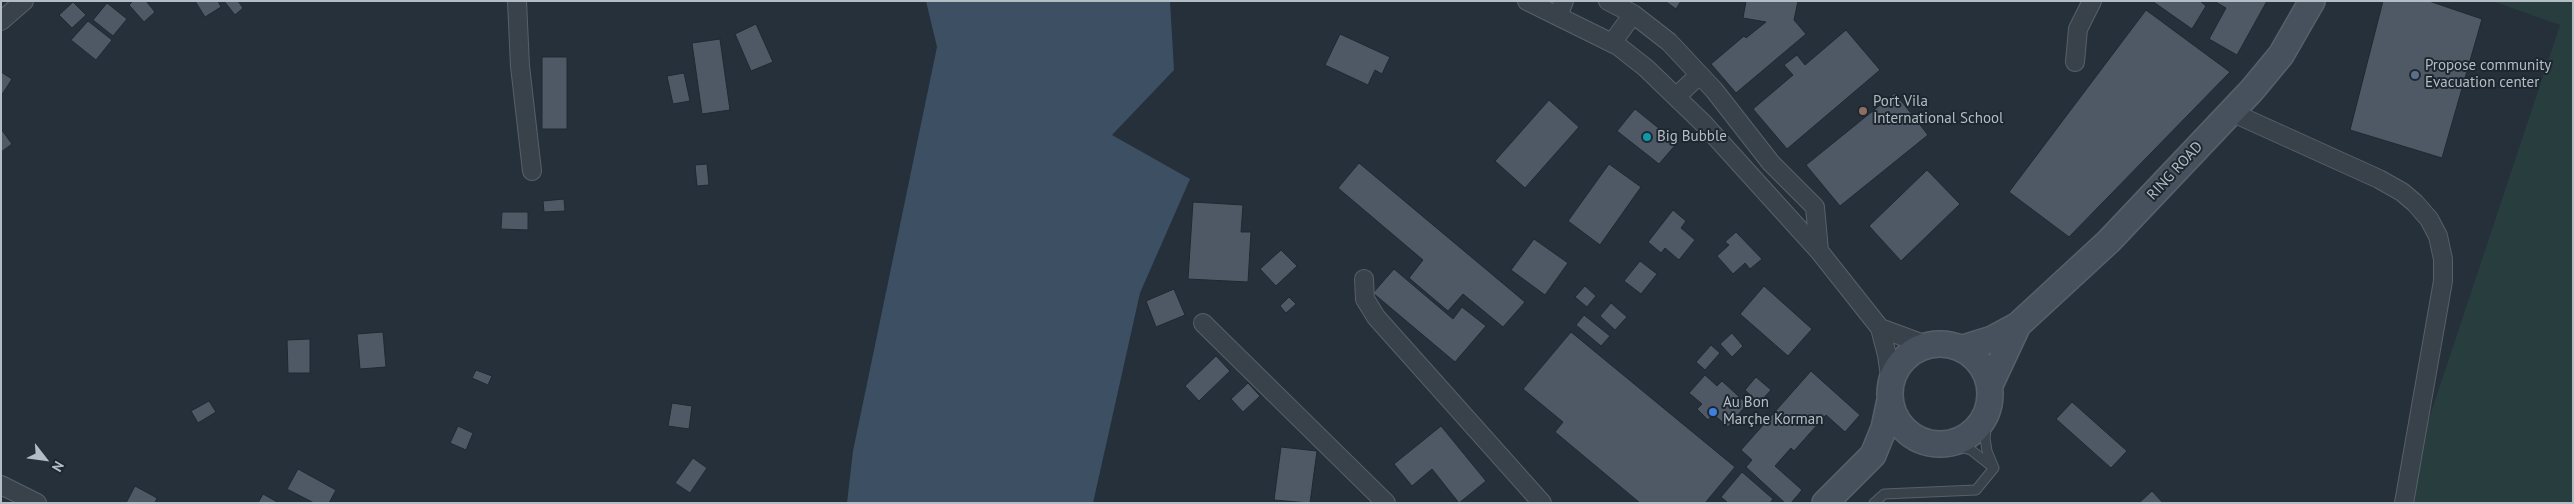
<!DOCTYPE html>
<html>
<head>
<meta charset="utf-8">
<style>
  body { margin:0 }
  #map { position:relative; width:2574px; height:504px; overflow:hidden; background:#25303b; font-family:"PT Sans",sans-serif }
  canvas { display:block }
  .frame { position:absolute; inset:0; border:2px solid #b4bdc6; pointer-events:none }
  .north { position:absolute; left:20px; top:434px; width:50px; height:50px; -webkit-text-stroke:4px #1e2730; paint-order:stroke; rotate:120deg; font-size:14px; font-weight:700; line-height:20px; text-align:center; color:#b4bdc6 }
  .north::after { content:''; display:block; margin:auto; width:18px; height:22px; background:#b4bdc6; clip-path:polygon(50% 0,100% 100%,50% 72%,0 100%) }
</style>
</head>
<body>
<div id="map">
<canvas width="2574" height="504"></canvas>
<div class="frame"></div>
<div class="north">N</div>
</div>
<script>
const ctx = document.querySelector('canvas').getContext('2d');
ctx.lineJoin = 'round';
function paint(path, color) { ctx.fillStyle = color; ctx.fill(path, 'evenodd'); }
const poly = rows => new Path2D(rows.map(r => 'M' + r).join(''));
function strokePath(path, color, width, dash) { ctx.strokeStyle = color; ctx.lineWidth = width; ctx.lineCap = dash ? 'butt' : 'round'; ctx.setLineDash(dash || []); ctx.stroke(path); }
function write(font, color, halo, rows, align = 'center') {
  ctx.font = font + ' "PT Sans",sans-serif'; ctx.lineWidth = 4; ctx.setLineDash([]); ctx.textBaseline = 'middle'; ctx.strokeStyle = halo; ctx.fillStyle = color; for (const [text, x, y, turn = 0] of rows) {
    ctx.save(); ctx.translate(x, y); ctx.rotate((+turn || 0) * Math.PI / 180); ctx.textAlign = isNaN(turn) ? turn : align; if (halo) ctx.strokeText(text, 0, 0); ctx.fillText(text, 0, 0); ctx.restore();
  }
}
paint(poly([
  [2492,1,2573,1,2573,503,2401,503,2560,25]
]), '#283d3d');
paint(poly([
  [926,1,1170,1,1174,70,1112,135,1190,179,1140,293,1093,503,847,503,853,451,937,47]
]), '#3c4f63');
const building = poly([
  [133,1,146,1,155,12,144,22,129,5,133,1],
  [195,1,218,1,221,7,205,17,195,1],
  [224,1,238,1,243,8,235,15,224,1],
  [1665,1,1681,1,1676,9,1665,1],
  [1746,1,1798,1,1794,20,1806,34,1736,93,1711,64,1744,36,1746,38,1766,22,1743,18,1746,1],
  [2152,1,2200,1,2206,6,2192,29,2152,1],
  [2214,1,2267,1,2237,55,2209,39,2226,8,2214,1],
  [2383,1,2429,1,2482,19,2442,158,2350,130,2383,1],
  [73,2,86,15,72,28,59,15,73,2],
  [107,3,127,19,113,36,93,20,107,3],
  [2146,10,2230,72,2069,237,2009,192,2146,10],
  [88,21,112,40,96,60,71,40,88,21],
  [756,24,773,62,751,71,735,34,756,24],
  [1846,30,1880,70,1787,149,1753,109,1793,75,1784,65,1797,55,1805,65,1846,30],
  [1340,34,1390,57,1382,74,1375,70,1368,85,1325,65,1340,34],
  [720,39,730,110,702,114,692,43,720,39],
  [542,57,567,57,567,129,542,129,542,57],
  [1,72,12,79,1,96,1,72],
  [684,73,690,101,673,104,667,76,684,73],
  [1895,93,1928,135,1840,206,1806,165,1895,93],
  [1549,100,1579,127,1525,188,1495,161,1549,100],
  [1635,109,1677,143,1659,164,1617,131,1635,109],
  [1,129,12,144,1,152,1,129],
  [1359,163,1525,302,1503,327,1463,294,1448,311,1409,278,1423,260,1338,188,1359,163],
  [707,164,709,185,697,186,695,165,707,164],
  [1609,164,1641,187,1600,245,1568,221,1609,164],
  [1927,170,1960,204,1901,261,1869,226,1927,170],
  [564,199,565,211,544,212,543,201,564,199],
  [1193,202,1243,205,1241,232,1251,232,1248,282,1188,279,1193,202],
  [1673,210,1686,221,1681,228,1695,240,1679,260,1665,248,1661,253,1648,242,1673,210],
  [502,212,528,212,528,230,501,229,502,212],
  [1736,232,1762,259,1750,269,1745,263,1733,274,1717,256,1729,245,1725,242,1736,232],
  [1534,239,1568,263,1545,295,1511,270,1534,239],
  [1281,250,1297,266,1276,286,1260,269,1281,250],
  [1640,261,1657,274,1641,294,1624,281,1640,261],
  [1394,269,1453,319,1462,307,1486,326,1455,362,1373,293,1394,269],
  [1585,286,1596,296,1587,307,1575,297,1585,286],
  [1764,286,1812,329,1788,356,1740,314,1764,286],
  [1174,289,1185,315,1156,327,1146,301,1174,289],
  [1289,297,1296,304,1286,313,1280,306,1289,297],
  [1611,303,1627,317,1615,330,1600,316,1611,303],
  [1584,315,1610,336,1601,346,1576,325,1584,315],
  [383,332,386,367,360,369,357,334,383,332],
  [1571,332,1735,467,1705,503,1640,503,1555,432,1563,422,1523,389,1571,332],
  [1732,333,1743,346,1732,357,1720,344,1732,333],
  [310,339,310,373,288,373,287,340,310,339],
  [1711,345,1720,353,1705,370,1696,362,1711,345],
  [1216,356,1230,371,1199,401,1185,386,1216,356],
  [476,370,492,376,488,385,472,378,476,370],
  [1811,371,1860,415,1845,432,1826,415,1794,451,1791,448,1775,466,1802,490,1791,503,1785,503,1746,467,1752,460,1741,450,1811,371],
  [1705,375,1717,386,1722,381,1747,404,1728,427,1713,414,1708,420,1697,409,1702,404,1689,393,1705,375],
  [1756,377,1771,390,1759,403,1745,390,1756,377],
  [1248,383,1260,396,1243,412,1231,399,1248,383],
  [209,401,216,412,198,423,191,411,209,401],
  [2072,402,2127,451,2111,468,2056,419,2072,402],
  [672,403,692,406,689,429,668,426,672,403],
  [458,426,473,433,466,450,450,443,458,426],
  [1441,426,1486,481,1459,503,1432,469,1412,486,1394,464,1441,426],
  [1281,447,1317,451,1310,503,1274,500,1281,447],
  [693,458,707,468,690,493,675,483,693,458],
  [298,469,336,490,329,503,314,503,287,489,298,469],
  [1742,472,1773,499,1770,503,1728,503,1721,497,1742,472],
  [135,486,157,498,155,503,126,503,135,486],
  [2152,491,2163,503,2139,503,2152,491],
  [263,494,279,503,258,503,263,494]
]);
paint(building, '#4e5965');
strokePath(building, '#202932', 1);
const lane = poly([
  [1988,412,1985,438,1987,451,1994,468],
  [1947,444,1971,450,1990,465],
  [1874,503,1884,494,1976,490,1994,468]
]);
const street = poly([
  [517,1,520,66,532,171],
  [1527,1,1618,46,1646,68,1704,124,1819,251,1880,328,1887,355,1891,383],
  [1608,1,1633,14,1669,42,1714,90,1771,163,1815,207,1819,251],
  [1558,16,1564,1],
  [1,21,24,1],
  [1612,43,1633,14],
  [2075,62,2078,29,2092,1],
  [1676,97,1699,75],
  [2231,112,2379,179,2402,192,2415,203,2429,219,2438,236,2443,259,2443,281,2404,503],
  [1364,279,1365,299,1376,317,1542,503],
  [1203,323,1386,503],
  [1880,328,1926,345],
  [1,485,37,503]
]);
const secondary = poly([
  '1890 394a50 50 0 1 1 100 0a50 50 0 1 1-100 0Z',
  [1963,348,1992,339,2018,325,2109,241,2252,90,2281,55,2312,1],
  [1990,385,2018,325],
  [1825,503,1873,455,1884,428,1890,400]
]);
strokePath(lane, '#576069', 11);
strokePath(street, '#576069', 20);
strokePath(secondary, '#576069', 28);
strokePath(lane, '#39424b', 9);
strokePath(street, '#39424b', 18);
strokePath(secondary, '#47515e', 25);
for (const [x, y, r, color] of [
  [2415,75,5,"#5c6f8a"],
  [1863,111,5,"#8d6e63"],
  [1647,137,5,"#0f9aa8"],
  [1713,412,5,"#3f7fe0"]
]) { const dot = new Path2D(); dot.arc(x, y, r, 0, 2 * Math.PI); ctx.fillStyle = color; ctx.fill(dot); strokePath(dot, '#1e2730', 2); }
write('15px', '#b4bdc6', '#1e2730', [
  ["Propose community",2425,66],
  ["Evacuation center",2425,83],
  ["Port Vila",1873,102],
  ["International School",1873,119],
  ["Big Bubble",1657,137],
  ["Au Bon",1723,403],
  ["Marçhe Korman",1723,420]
], 'left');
write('15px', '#b4bdc6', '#1e2730', [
  ["RING ROAD",2175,171,-47]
]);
</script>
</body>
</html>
